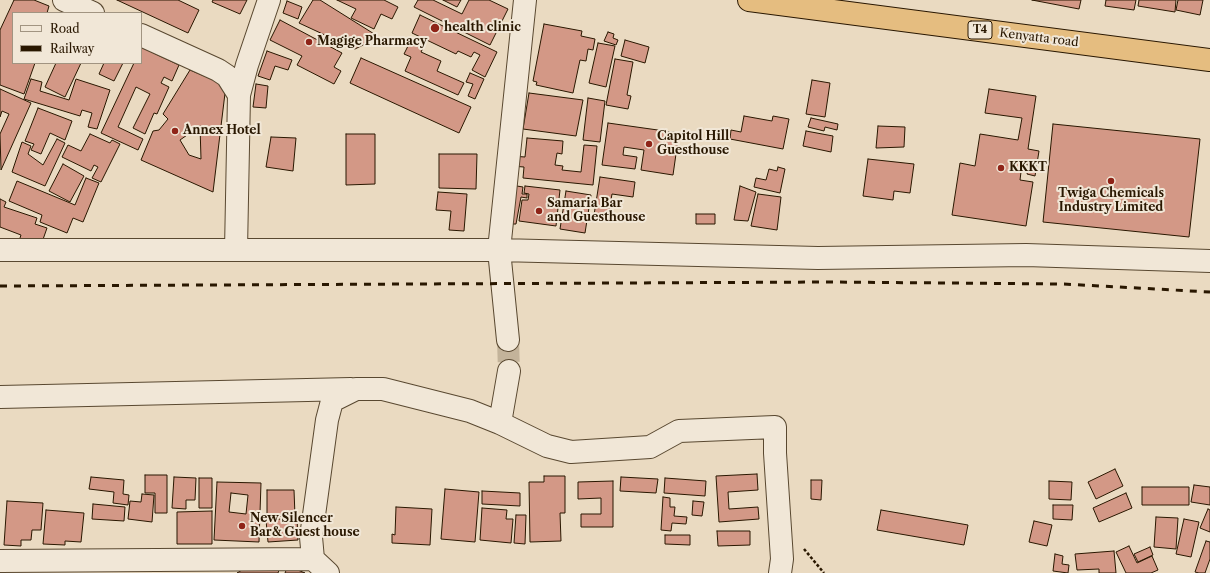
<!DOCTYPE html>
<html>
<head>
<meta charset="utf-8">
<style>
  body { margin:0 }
  #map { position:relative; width:1210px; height:573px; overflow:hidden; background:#eadac1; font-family:"Libre Caslon Text",serif }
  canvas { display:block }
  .legend { position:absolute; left:12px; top:12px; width:130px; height:52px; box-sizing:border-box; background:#f1e7d7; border:1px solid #a19481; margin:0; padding:5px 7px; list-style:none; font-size:12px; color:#291700 }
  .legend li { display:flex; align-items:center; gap:8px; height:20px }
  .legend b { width:20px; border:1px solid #a19481 }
</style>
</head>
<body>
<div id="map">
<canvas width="1210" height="573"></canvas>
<ul class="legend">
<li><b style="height:5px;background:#f1e7d7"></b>Road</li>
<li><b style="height:5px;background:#291700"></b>Railway</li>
</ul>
</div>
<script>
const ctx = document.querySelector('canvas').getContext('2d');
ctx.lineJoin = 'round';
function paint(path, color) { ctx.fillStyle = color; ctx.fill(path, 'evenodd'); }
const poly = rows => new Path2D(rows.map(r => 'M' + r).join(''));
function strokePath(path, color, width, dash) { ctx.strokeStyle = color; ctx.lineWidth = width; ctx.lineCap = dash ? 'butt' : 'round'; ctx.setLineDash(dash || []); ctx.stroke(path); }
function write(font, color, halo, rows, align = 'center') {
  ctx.font = font + ' "Libre Caslon Text",serif'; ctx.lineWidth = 4; ctx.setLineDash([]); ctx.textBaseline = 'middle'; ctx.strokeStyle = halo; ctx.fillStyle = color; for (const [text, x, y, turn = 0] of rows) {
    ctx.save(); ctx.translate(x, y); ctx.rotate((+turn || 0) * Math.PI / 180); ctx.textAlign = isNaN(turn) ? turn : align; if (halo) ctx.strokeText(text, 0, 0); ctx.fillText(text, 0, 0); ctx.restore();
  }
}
const building = poly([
  [14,0,34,0,49,6,47,13,13,13,13,63,35,63,24,94,0,85,0,30,14,0],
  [117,0,178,0,199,10,188,33,117,0],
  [213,0,247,0,240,14,212,2,213,0],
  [313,0,320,0,379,37,355,49,299,23,313,0],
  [337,0,384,0,398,7,392,19,381,14,374,29,351,18,356,9,337,0],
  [418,0,433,0,462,14,469,0,489,0,508,9,490,45,414,7,418,0],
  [443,0,461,0,457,7,443,0],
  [1032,0,1081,0,1079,9,1032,0],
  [1106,0,1136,0,1134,10,1105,6,1106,0],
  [1139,0,1176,0,1175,12,1138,6,1139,0],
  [1178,0,1203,0,1200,15,1176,10,1178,0],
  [287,1,302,7,298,19,283,13,287,1],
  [420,15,497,52,485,77,472,70,480,55,474,52,471,57,458,51,456,54,412,33,420,15],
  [280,20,342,53,334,67,341,71,334,84,297,65,302,56,270,40,280,20],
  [544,24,582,31,581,36,595,39,593,50,588,49,586,61,580,60,573,93,536,85,537,82,533,81,544,24],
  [608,32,614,34,613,38,618,40,616,45,604,41,608,32],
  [411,40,424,46,421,52,441,61,437,71,464,83,458,95,405,71,411,57,404,54,411,40],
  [625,40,649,47,645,63,621,56,625,40],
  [598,43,615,46,606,87,589,83,598,43],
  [141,47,179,65,172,81,164,77,161,83,169,87,157,114,154,113,145,134,133,128,150,94,136,87,118,127,143,139,138,150,101,133,134,63,141,63,141,47],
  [267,51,292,60,288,70,275,66,270,80,258,76,267,51],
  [361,58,471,107,459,133,350,83,361,58],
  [615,59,633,62,627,95,631,96,628,109,606,105,615,59],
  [56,63,81,63,65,97,45,87,56,63],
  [104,63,123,63,114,81,99,74,104,63],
  [190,70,226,85,213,192,141,160,153,131,159,130,168,119,163,114,190,70],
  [200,126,201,159,189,155,180,140,200,126],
  [470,73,484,79,475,99,468,96,473,84,466,82,470,73],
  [31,79,42,82,40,91,69,100,76,79,110,90,97,129,88,127,92,113,82,110,80,116,24,99,31,79],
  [812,80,830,83,825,117,806,114,812,80],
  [256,84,268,86,266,108,253,107,256,84],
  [0,89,31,103,1,170,0,134,9,114,2,111,0,117,0,89],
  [989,89,1036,96,1028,149,1039,151,1035,176,1027,174,1029,165,1022,164,1020,180,1033,182,1026,226,952,215,960,163,975,166,980,134,1018,140,1022,118,985,113,989,89],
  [529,93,583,100,576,136,523,129,529,93],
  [588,98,605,101,600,142,583,140,588,98],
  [38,108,72,121,65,140,50,133,41,154,31,150,34,144,25,141,38,108],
  [744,116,772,121,773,116,789,119,783,149,730,139,731,130,741,132,744,116],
  [811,118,838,124,837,130,825,127,824,131,808,127,811,118],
  [608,123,679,133,673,175,641,170,644,150,624,147,623,155,637,157,635,169,602,165,608,123],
  [1053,124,1200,139,1189,237,1043,222,1053,124],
  [878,126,905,127,904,147,876,148,878,126],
  [806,131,833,136,831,152,803,146,806,131],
  [90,134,110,143,112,140,120,144,101,182,92,178,98,167,94,165,91,171,62,157,68,145,81,151,90,134],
  [346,134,375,134,375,184,346,185,346,134],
  [271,137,296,138,293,171,266,167,271,137],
  [527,138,563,141,562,154,557,153,555,165,563,166,562,170,581,172,584,145,597,146,593,185,523,178,524,167,511,166,512,156,525,157,527,138],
  [57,139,65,143,45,186,12,172,22,142,31,146,28,154,43,165,57,139],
  [439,154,477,154,476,189,439,188,439,154],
  [868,159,914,164,910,193,894,191,893,200,863,196,868,159],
  [63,164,84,176,70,202,49,191,63,164],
  [778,167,785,169,780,193,754,187,756,178,766,180,769,169,777,171,778,167],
  [600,177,635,182,633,197,612,194,608,217,594,215,600,177],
  [86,178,99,183,83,222,73,218,67,233,40,222,42,215,9,201,17,181,75,205,86,178],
  [505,184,523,187,522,194,527,194,527,198,521,197,516,224,512,224,505,184],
  [525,186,560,190,556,226,519,221,522,200,528,200,529,194,524,193,525,186],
  [740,186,756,192,748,221,734,220,740,186],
  [566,191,591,195,585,233,560,229,566,191],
  [438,192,467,194,464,231,449,230,451,211,436,210,438,192],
  [758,194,781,197,777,230,751,226,758,194],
  [0,199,6,202,4,207,37,218,35,224,47,228,40,248,19,241,21,235,0,227,0,199],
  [696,214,715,214,715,224,696,224,696,214],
  [1115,469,1123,486,1096,499,1088,482,1115,469],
  [757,474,758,490,728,492,729,509,758,507,759,519,719,522,716,476,757,474],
  [145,475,167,475,167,513,155,513,155,493,145,493,145,475],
  [544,476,565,476,565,513,560,513,561,541,530,542,529,482,544,482,544,476],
  [91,477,124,480,123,494,129,495,128,505,113,503,114,492,89,489,91,477],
  [174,477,196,478,195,500,186,500,186,509,172,508,174,477],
  [621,477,658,479,656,493,620,491,621,477],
  [199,478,212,478,212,508,199,508,199,478],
  [665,478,706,481,705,496,664,493,665,478],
  [811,480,822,480,821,500,811,499,811,480],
  [613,481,613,527,581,527,581,514,601,514,601,498,578,499,578,482,613,481],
  [1049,481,1072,482,1071,500,1049,499,1049,481],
  [217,482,261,483,259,542,214,540,217,482],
  [231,493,248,495,246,514,229,512,231,493],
  [1194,485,1210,487,1210,505,1191,502,1194,485],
  [1142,487,1189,487,1189,505,1142,505,1142,487],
  [445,489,479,492,475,542,441,539,445,489],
  [267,490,294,490,295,516,267,517,267,490],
  [482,491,520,493,520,506,482,504,482,491],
  [1126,493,1132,508,1099,522,1093,508,1126,493],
  [142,494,154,495,152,522,128,519,130,501,141,502,142,494],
  [663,497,670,498,670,507,675,507,674,516,687,517,686,524,672,523,671,531,661,530,663,497],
  [7,501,43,503,41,530,32,530,31,540,21,540,21,546,4,545,7,501],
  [693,501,704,502,702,516,692,515,693,501],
  [93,504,125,507,124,521,92,519,93,504],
  [1053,505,1073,505,1072,520,1053,519,1053,505],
  [396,507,432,509,430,545,392,543,392,534,395,535,396,507],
  [482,508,507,510,506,519,513,519,511,543,480,540,482,508],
  [1208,509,1210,510,1210,532,1200,528,1208,509],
  [46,510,84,513,81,542,65,541,65,545,43,544,46,510],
  [881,510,968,525,964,545,877,530,881,510],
  [212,511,212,544,177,544,177,512,212,511],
  [516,515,526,515,525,544,514,543,516,515],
  [1156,517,1178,518,1176,549,1154,547,1156,517],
  [297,518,298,540,268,542,266,520,297,518],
  [1184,519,1199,522,1191,557,1176,554,1184,519],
  [1034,521,1052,525,1047,546,1029,542,1034,521],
  [717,531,750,531,750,545,718,546,717,531],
  [665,535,690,535,690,545,665,544,665,535],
  [1206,541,1210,542,1210,559,1205,573,1199,573,1195,572,1206,541],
  [1129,546,1137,563,1152,556,1158,570,1151,573,1126,573,1116,552,1129,546],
  [1150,547,1153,555,1138,562,1134,554,1150,547],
  [1114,551,1116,573,1099,573,1099,569,1077,570,1075,554,1114,551],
  [1055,554,1063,556,1062,564,1069,565,1068,573,1053,571,1055,554],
  [256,562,280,567,278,573,237,573,256,562],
  [288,566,305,573,285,573,288,566]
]);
paint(building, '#d39886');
strokePath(building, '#291700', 1);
strokePath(poly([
  [508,340,509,371]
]), '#c3b39a', 22, [22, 11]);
const minor = poly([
  [64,0,93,13],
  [141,35,218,70,227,76,239,95,236,250],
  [239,95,247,65,269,0],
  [0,250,499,250,818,258,1026,255,1210,261],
  [508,340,499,250,525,0],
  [0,397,351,389],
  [500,423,547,446,571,452,650,447,679,431,775,427,775,453,782,559,780,573],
  [0,561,313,559],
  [328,573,313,559,311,537,327,420,332,401,356,389,383,389,470,411,500,423,509,371]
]);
const highway = poly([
  [749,0,1210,60]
]);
strokePath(minor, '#594830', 24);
strokePath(highway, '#291700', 24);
strokePath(poly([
  [804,549,824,573]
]), '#291700', 2.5, [3, 2]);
strokePath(minor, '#f1e7d7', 22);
strokePath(highway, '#e5bd80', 22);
strokePath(poly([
  [0,286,828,282,1064,284,1210,292]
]), '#291700', 3, [7, 7]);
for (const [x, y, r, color] of [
  [435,28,5,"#8f2418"],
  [309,42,4,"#8f2418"],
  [175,131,4,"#8f2418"],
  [649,144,4,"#8f2418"],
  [1001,168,4,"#8f2418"],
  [1111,181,4,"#8f2418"],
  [539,211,4,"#8f2418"],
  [242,526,4,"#8f2418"]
]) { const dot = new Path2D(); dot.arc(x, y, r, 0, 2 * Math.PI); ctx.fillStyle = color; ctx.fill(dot); strokePath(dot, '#f1e7d7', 1.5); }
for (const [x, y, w] of [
  [980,30,24]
]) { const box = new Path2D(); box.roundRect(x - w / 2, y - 9, w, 18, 3); ctx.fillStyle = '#f1e7d7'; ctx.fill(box); strokePath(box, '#291700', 1); }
write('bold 11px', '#291700', null, [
  ["T4",980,30]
]);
write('bold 12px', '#291700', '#f1e7d7', [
  ["health clinic",444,28],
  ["Magige Pharmacy",317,42],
  ["Annex Hotel",183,131],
  ["Capitol Hill",657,137],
  ["Guesthouse",657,151],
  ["KKKT",1009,168],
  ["Twiga Chemicals",1111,194,"center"],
  ["Industry Limited",1111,208,"center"],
  ["Samaria Bar",547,204],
  ["and Guesthouse",547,218],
  ["New Silencer",250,519],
  ["Bar& Guest house",250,533]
], 'left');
write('12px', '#291700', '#f1e7d7', [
  ["Kenyatta road",1039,38,7]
]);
</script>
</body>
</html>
